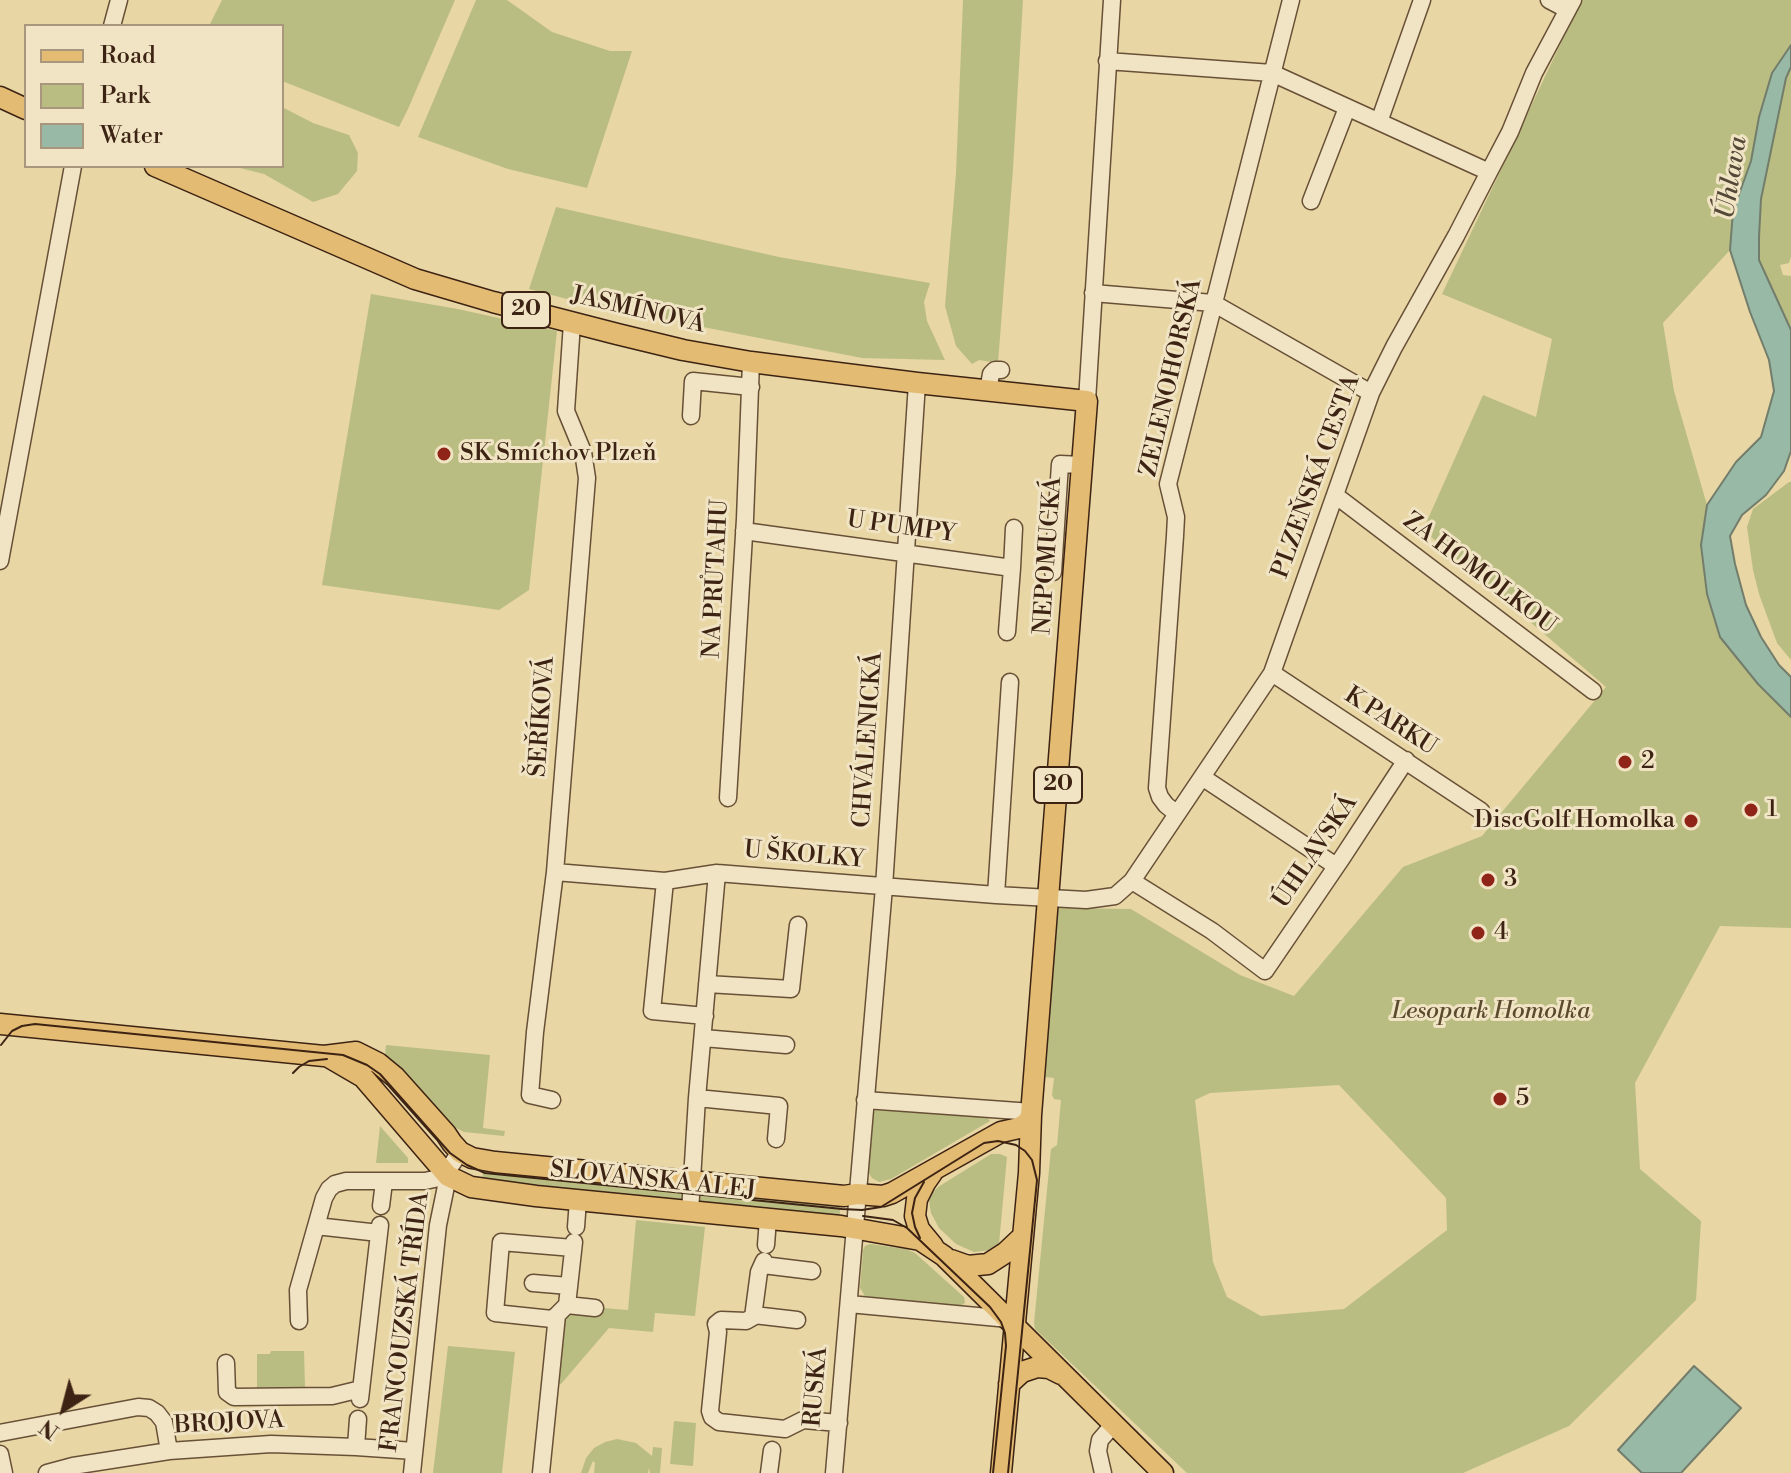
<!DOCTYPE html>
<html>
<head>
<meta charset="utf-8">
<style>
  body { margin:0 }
  #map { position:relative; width:1791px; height:1473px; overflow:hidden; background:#e8d6a4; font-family:"Libre Bodoni",serif }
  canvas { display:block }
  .legend { position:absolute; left:24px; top:24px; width:260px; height:144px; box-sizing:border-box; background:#f0e4c4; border:2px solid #a8977d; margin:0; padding:10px 14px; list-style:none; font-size:24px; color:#3d2313 }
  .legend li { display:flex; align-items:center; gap:16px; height:40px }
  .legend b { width:40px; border:2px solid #a8977d }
  .north { position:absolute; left:24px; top:1369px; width:80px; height:80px; -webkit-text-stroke:6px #f0e4c4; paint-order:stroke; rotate:216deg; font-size:22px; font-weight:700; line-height:32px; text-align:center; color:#3d2313 }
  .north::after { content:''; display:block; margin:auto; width:28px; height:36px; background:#3d2313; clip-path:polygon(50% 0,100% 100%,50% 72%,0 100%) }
</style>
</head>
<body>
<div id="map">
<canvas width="1791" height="1473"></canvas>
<ul class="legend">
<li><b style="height:10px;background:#e4bb72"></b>Road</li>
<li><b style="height:22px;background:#babd82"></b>Park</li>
<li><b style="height:22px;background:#97b9a5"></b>Water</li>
</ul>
<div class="north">N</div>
</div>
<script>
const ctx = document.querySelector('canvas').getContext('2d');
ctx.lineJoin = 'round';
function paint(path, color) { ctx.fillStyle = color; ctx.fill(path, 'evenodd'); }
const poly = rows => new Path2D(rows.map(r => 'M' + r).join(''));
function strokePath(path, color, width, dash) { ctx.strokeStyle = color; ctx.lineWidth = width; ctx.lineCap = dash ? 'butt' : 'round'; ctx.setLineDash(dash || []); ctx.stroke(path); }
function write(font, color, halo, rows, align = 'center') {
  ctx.font = font + ' "Libre Bodoni",serif'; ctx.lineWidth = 6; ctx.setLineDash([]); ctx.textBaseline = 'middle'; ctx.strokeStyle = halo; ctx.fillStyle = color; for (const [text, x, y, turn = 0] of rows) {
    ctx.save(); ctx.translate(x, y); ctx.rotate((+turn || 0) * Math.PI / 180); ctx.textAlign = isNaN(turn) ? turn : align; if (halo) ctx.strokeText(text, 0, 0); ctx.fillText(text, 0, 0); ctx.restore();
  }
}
paint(poly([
  [222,0,455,0,408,109,399,127,282,81,282,26,209,26],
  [476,0,507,0,552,32,610,51,632,51,587,188,508,169,418,137],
  [963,0,1023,0,1013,169,998,363,979,360,972,364,956,346,945,306,956,173],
  [1583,0,1791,0,1791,45,1772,73,1759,117,1751,161,1733,211,1730,250,1663,323,1674,391,1707,505,1701,545,1707,594,1758,684,1791,717,1791,928,1720,926,1635,1083,1640,1169,1701,1221,1696,1300,1569,1426,1463,1473,1187,1473,1035,1329,1034,1323,1051,1149,1057,1145,1061,1100,1054,1099,1052,1095,1054,1078,1044,1077,1057,908,1131,909,1240,975,1294,996,1403,867,1482,836,1606,687,1423,530,1483,395,1536,417,1552,339,1442,294,1577,9],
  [1339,1085,1446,1198,1447,1230,1344,1309,1261,1316,1227,1297,1213,1262,1195,1100,1210,1093],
  [1791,67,1791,257,1789,263,1780,265,1783,275,1791,276,1791,330,1759,260,1759,237,1761,199,1786,78],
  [282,107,313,123,349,135,358,153,357,171,338,194,313,202,264,174,232,166,282,166],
  [556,207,779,257,930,283,924,302,927,321,945,360,862,358,590,305,529,289],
  [371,294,458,309,557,331,529,590,499,610,322,585],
  [1789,482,1791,482,1791,660,1777,643,1759,594,1753,570,1747,527,1753,509],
  [386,1045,490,1055,483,1128,505,1131,504,1136,464,1132,448,1124,387,1060,385,1056],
  [875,1110,987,1117,990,1121,891,1179,879,1182,872,1178,868,1172,871,1116],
  [380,1126,408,1158,408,1163,376,1163],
  [991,1154,1000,1154,1007,1157,999,1244,992,1250,974,1252,956,1244,939,1228,931,1213,929,1201,932,1193,938,1187],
  [484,1166,684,1188,684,1202,481,1186],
  [699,1190,841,1200,839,1223,697,1204],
  [636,1220,705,1227,695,1316,655,1313,653,1332,609,1328,561,1384,550,1382,567,1305,628,1310],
  [870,1244,906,1249,915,1253,964,1297,965,1303,959,1307,865,1296,860,1288,863,1250,865,1246],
  [448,1346,515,1352,502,1473,433,1473],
  [271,1351,304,1351,305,1387,257,1388,257,1354,270,1354],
  [674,1421,696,1423,693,1466,670,1464],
  [617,1439,636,1443,652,1456,653,1447,662,1448,660,1473,650,1473,649,1468,648,1473,594,1473,595,1463,593,1461,588,1473,581,1473,586,1458,594,1448,605,1442]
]), '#babd82');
const water = poly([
  [1791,45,1791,67,1786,78,1761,199,1759,237,1759,260,1791,330,1791,451,1784,471,1766,495,1742,515,1730,536,1735,564,1746,605,1761,637,1779,665,1791,677,1791,717,1758,684,1720,637,1707,594,1701,545,1707,505,1736,462,1761,437,1774,391,1769,360,1750,312,1730,250,1733,211,1751,161,1759,117,1772,73,1791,45],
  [1694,1366,1741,1408,1681,1473,1642,1473,1618,1450,1694,1366]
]);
paint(water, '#97b9a5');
strokePath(water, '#737d6b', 2);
const minor = poly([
  [1549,0,1566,9],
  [112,26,119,0],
  [1107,61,1272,73,1489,172],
  [1379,122,1422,0],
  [1311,201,1347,108],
  [1093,293,1213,303,1371,393],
  [988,391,991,374,995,370,1001,370],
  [1087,401,1112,0],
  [691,416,693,381,751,387],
  [1335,495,1593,691],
  [744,531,1012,568,1014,528],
  [0,561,73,166],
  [1053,572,1060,464,1082,465],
  [1007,632,1012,568],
  [1272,673,1481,811],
  [1202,777,1336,866],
  [728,798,745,519,751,362],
  [1177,814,1166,805,1160,797,1157,788,1175,536,1176,517,1168,484,1291,0],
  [555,872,665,881,717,873,996,895,1086,900,1115,896,1132,881,1272,673,1371,393,1394,347,1456,236,1489,172,1510,132,1534,73,1573,0],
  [665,881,652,1011,705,1016],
  [1132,881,1212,931,1265,971,1342,858,1406,760],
  [996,895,1010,682],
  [707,984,791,989,798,925],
  [703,1038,786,1045],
  [697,1098,779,1106,776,1139],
  [552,1100,530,1095,535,1032,555,872,587,478,583,452,566,411,572,323],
  [865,1100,1032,1112],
  [381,1206,384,1182],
  [690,1212,697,1098,717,873],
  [316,1226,379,1233],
  [576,1227,578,1200],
  [766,1245,768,1219],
  [573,1248,501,1242,495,1313,552,1319,557,1315,567,1305,574,1242],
  [764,1261,759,1272,753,1317,746,1321,721,1320,716,1324,718,1332,710,1411,712,1417,719,1422,785,1429,803,1420,839,1423],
  [763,1265,812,1271],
  [533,1283,569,1286],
  [849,1304,1009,1319],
  [567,1305,595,1308],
  [754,1315,797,1320],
  [299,1321,298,1290,324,1198,329,1189,335,1184,346,1181,425,1181,448,1176],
  [226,1363,227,1392,234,1397,332,1396,361,1389],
  [360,1399,380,1225],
  [0,1433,138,1407,149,1408,157,1413,164,1422,169,1451],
  [356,1447,358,1419],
  [0,1454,4,1473],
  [47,1473,73,1466,169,1451,271,1444,356,1447,414,1451],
  [412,1473,438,1225,450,1167,460,1152],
  [541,1473,557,1315],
  [769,1473,772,1450],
  [834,1473,884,887,917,383],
  [1103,1473,1098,1451,1100,1440,1113,1425]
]);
const major = poly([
  [0,97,26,109],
  [155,166,415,279,493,302,617,334,683,350,751,362,917,383,1087,401,1031,1115,1029,1173,1001,1473],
  [0,1024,324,1056,356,1052,378,1063,395,1077,446,1134,452,1143,460,1152,472,1158,495,1162,844,1196,857,1194,883,1196,892,1193,1001,1132,1019,1128,1028,1122,1031,1115],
  [327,1056,363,1077,448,1176,471,1187,536,1196,841,1226,920,1240,944,1256,1163,1473],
  [932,1173,925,1183,917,1199,915,1216,919,1229,933,1246],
  [951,1260,968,1266,988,1264,1005,1253,1022,1237],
  [1009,1384,1022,1372,1037,1367,1049,1368,1061,1374]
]);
strokePath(minor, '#685037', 19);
strokePath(major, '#3d2313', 23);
strokePath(minor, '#f0e4c4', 16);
strokePath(major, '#e4bb72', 20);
strokePath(poly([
  [1,1045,12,1031,22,1026,35,1024,343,1055,367,1065,380,1074,450,1153,467,1165,485,1173,842,1209,862,1210,881,1207,984,1143,998,1141,1016,1145,1025,1151,1032,1160,1037,1180,1008,1473],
  [293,1073,299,1067,309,1061,327,1059],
  [863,1216,893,1220,907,1228,990,1307,1001,1322,1005,1333,1006,1346,993,1473],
  [920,1238,915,1227,912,1213,915,1198,924,1182]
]), '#3d2313', 2);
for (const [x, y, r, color] of [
  [444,454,8,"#8f2418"],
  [1625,762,8,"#8f2418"],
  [1751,810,8,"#8f2418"],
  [1691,821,8,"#8f2418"],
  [1488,880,8,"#8f2418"],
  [1478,933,8,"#8f2418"],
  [1500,1099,8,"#8f2418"]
]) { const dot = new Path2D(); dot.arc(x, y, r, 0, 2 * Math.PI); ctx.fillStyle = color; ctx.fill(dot); strokePath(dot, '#f0e4c4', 3); }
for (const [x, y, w] of [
  [526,310,48],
  [1058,785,48]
]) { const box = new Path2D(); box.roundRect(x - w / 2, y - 18, w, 36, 6); ctx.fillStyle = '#f0e4c4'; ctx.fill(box); strokePath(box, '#3d2313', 2); }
write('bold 22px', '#3d2313', null, [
  ["20",526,310],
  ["20",1058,785]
]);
write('24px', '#3d2313', '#f0e4c4', [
  ["JASMÍNOVÁ",638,311,13],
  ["ZELENOHORSKÁ",1172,378,-77],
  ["PLZEŇSKÁ CESTA",1317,477,-70],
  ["U PUMPY",901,528,8],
  ["NEPOMUCKÁ",1049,556,-86],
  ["ZA HOMOLKOU",1479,574,37],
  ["NA PRŮTAHU",717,579,-87],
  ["ŠEŘÍKOVÁ",543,717,-86],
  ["K PARKU",1390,722,33],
  ["CHVÁLENICKÁ",869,740,-86],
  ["ÚHLAVSKÁ",1316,852,-56],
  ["U ŠKOLKY",804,856,5],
  ["SLOVANSKÁ ALEJ",653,1181,6],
  ["FRANCOUZSKÁ TŘÍDA",406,1322,-83],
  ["RUSKÁ",817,1387,-85],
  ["BROJOVA",229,1424,-3]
]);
write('24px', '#3d2313', '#f0e4c4', [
  ["SK Smíchov Plzeň",460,454],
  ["2",1641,762],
  ["1",1767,810],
  ["DiscGolf Homolka",1675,821,"right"],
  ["3",1504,880],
  ["4",1494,933],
  ["5",1516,1099]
], 'left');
write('italic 24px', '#5c4a2f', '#f0e4c4', [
  ["Lesopark Homolka",1491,1012]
]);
write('italic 26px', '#544838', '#f0e4c4', [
  ["Úhlava",1733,178,-81]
]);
</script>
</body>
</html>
